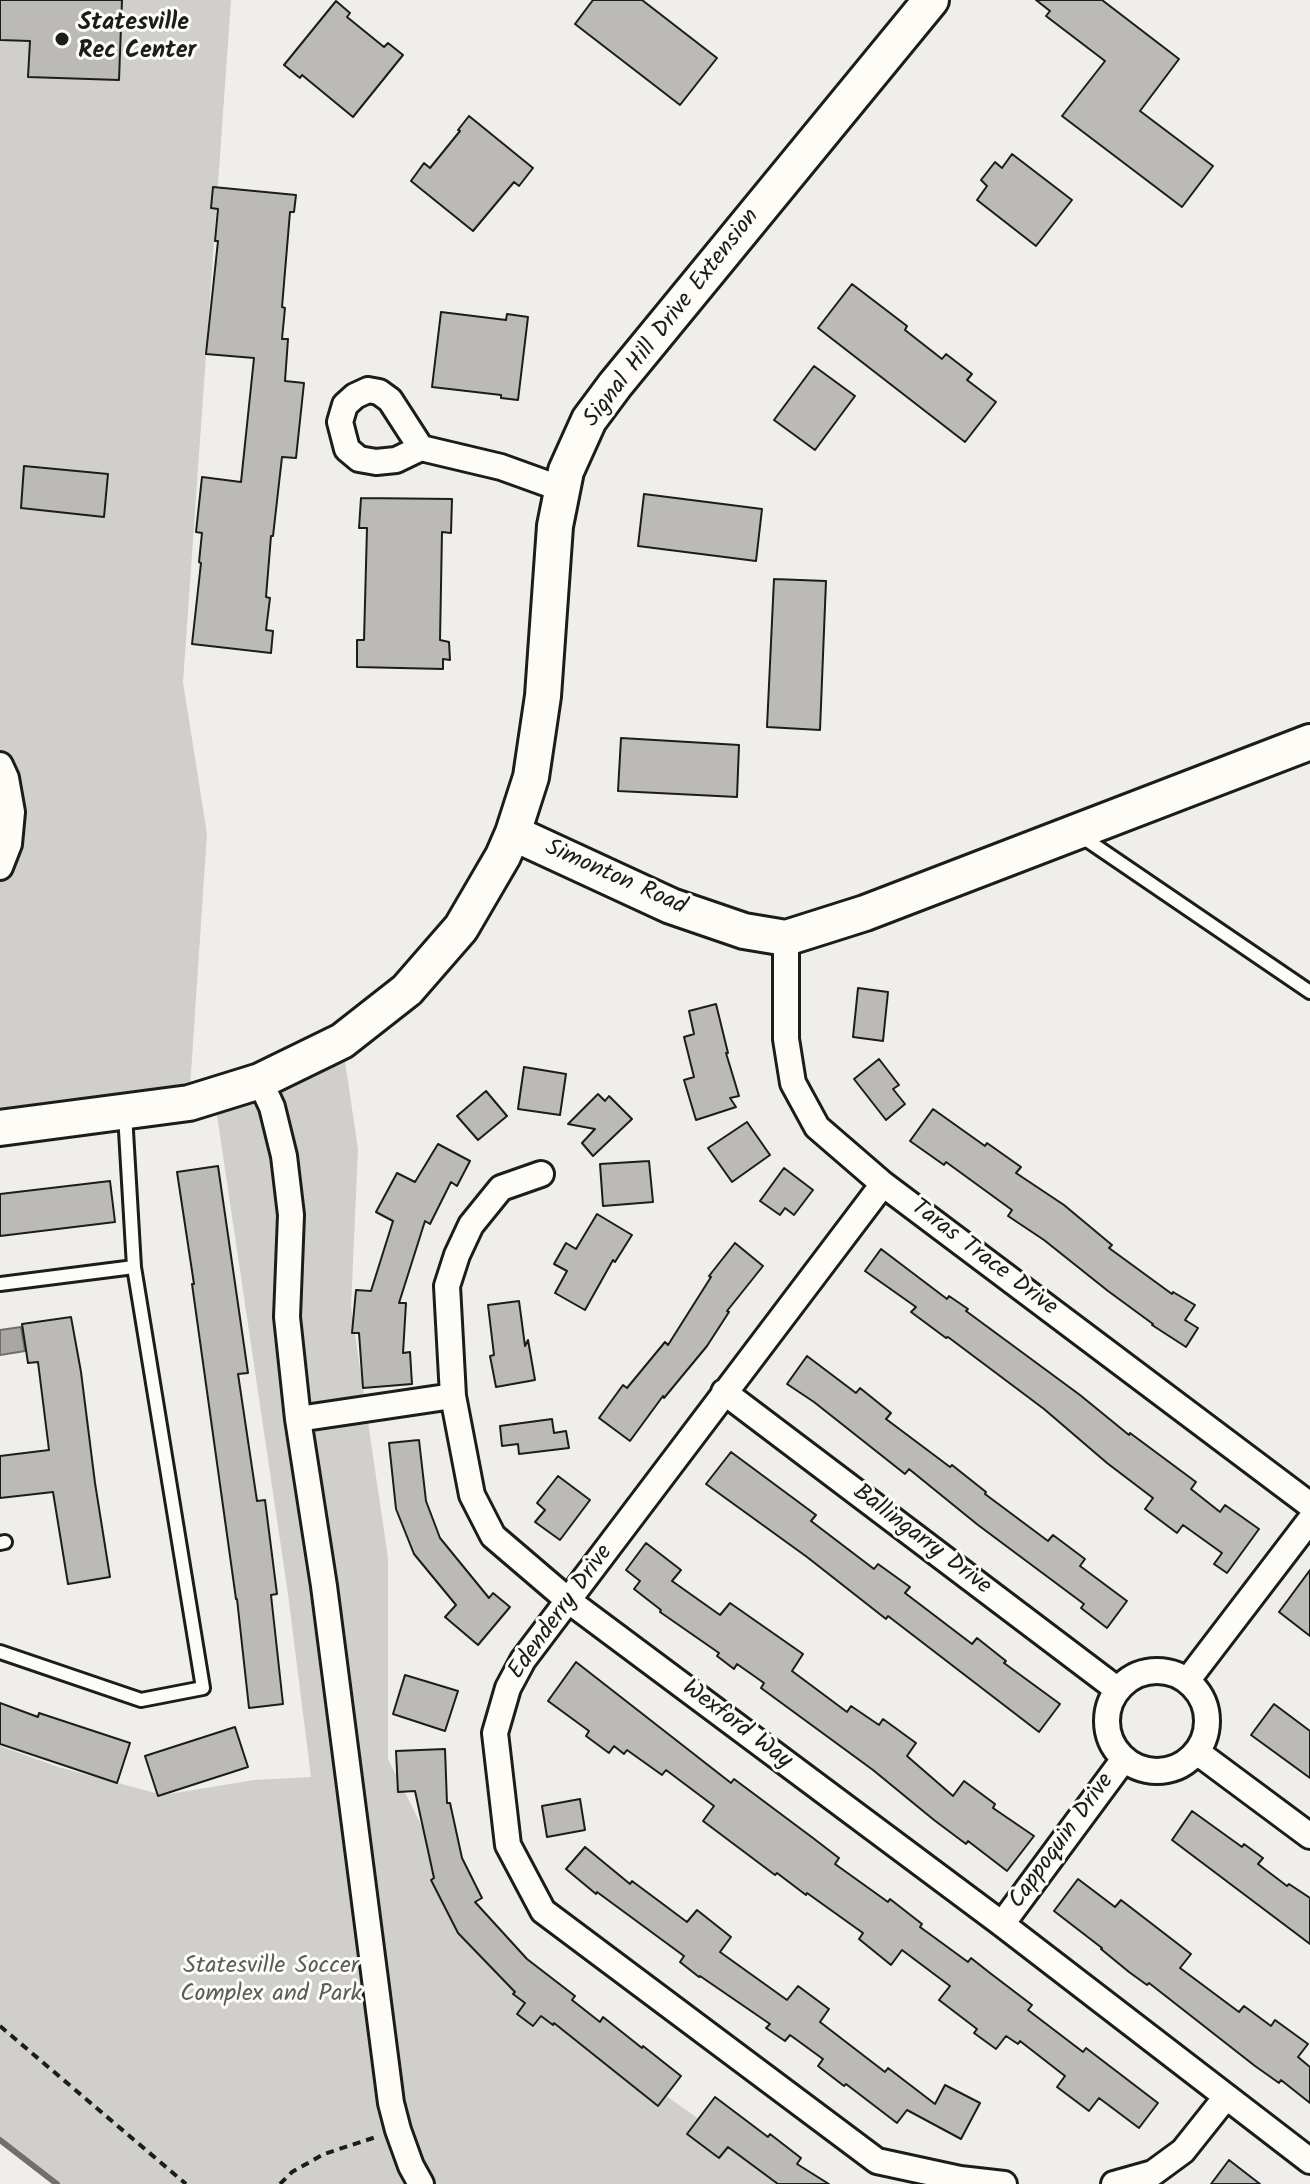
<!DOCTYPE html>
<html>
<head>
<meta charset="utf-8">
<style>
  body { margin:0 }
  canvas { display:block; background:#f0eeea }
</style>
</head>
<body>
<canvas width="1310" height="2184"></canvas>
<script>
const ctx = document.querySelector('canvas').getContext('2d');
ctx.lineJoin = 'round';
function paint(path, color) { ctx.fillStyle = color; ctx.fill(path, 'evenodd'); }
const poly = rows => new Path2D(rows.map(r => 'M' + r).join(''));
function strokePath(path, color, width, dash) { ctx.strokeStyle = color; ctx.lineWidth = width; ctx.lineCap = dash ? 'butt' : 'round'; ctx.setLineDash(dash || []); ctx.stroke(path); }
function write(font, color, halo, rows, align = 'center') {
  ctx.font = font + ' Kalam,sans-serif'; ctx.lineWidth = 6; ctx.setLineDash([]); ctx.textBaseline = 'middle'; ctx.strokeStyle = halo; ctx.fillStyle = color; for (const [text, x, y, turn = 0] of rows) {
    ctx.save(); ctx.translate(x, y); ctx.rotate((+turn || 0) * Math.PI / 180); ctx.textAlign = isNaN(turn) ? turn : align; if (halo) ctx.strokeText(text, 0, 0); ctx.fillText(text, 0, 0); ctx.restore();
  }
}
paint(poly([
  [0,0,231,0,183,682,207,834,189,1103,0,1133],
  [342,1041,358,1149,351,1307,388,1558,388,1759,458,1898,669,2098,791,2184,56,2184,0,2143,0,1746,58,1767,163,1795,254,1780,311,1777,288,1594,214,1095]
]), '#d0cfcc');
const water = poly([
  [21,1327,25,1351,0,1355,0,1330,21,1327]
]);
paint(water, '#a8a7a3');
strokePath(water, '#706f6d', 2);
strokePath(poly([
  [0,2140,57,2184]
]), '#706f6d', 6);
const building = poly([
  [0,0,122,0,119,80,28,77,30,41,0,40,0,0],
  [593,0,642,0,717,58,680,105,575,24,593,0],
  [1036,0,1102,0,1179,59,1140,111,1213,166,1182,207,1062,116,1105,61,1046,16,1050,11,1036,0],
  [336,1,350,13,347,17,384,47,388,43,403,55,353,117,302,75,300,78,284,65,336,1],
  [469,116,533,168,519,186,514,182,473,231,411,181,424,163,430,168,460,131,458,130,469,116],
  [1012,154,1072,200,1036,246,977,200,987,186,981,180,995,162,1002,168,1012,154],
  [213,187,296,195,294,212,290,212,282,307,285,308,282,339,288,339,285,381,304,383,296,458,282,457,273,536,271,536,266,597,270,598,266,630,273,631,271,653,192,644,201,563,199,562,202,533,196,532,202,477,241,482,254,358,206,354,218,241,215,241,218,209,211,208,213,187],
  [852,284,907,326,905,330,942,359,946,354,972,374,967,380,996,402,965,442,818,328,852,284],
  [441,312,506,320,507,314,528,317,518,400,501,398,501,395,432,387,441,312],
  [814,366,855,396,815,450,774,420,814,366],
  [24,466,108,474,104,517,21,508,24,466],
  [644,494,762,509,756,561,638,546,644,494],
  [361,498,452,499,451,533,442,532,440,640,449,642,450,660,443,659,443,669,357,667,357,640,364,640,367,528,359,528,361,498],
  [774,579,826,581,820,730,767,727,774,579],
  [621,738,739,745,737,797,618,791,621,738],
  [858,988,888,992,883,1041,853,1037,858,988],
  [716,1004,728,1053,726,1053,739,1096,730,1098,736,1107,696,1120,684,1080,694,1077,684,1037,694,1034,689,1011,716,1004],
  [879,1059,899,1085,893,1089,905,1104,886,1120,854,1079,879,1059],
  [524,1067,566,1074,560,1115,518,1109,524,1067],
  [486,1091,507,1116,478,1140,457,1116,486,1091],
  [598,1094,605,1101,609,1096,632,1119,593,1156,582,1143,595,1129,568,1124,598,1094],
  [933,1109,985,1146,987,1143,1021,1167,1016,1173,1064,1205,1112,1245,1109,1248,1172,1294,1173,1292,1195,1305,1185,1320,1198,1328,1186,1347,1152,1325,1153,1324,1108,1291,1044,1240,1008,1216,1012,1210,946,1162,944,1165,910,1141,933,1109],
  [747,1122,770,1155,732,1182,708,1148,747,1122],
  [438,1144,470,1161,457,1186,451,1182,430,1224,425,1221,399,1303,406,1303,403,1353,410,1352,412,1384,363,1388,359,1333,352,1333,356,1290,371,1291,393,1221,376,1212,397,1173,415,1182,438,1144],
  [649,1161,653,1202,603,1206,600,1164,649,1161],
  [218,1166,248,1373,238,1374,257,1501,265,1500,277,1594,271,1595,283,1704,249,1708,237,1599,236,1599,192,1284,194,1284,177,1172,218,1166],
  [784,1168,813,1190,794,1215,785,1208,780,1215,760,1201,784,1168],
  [110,1181,115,1222,0,1236,0,1194,110,1181],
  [597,1214,632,1235,615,1262,613,1260,585,1310,555,1293,567,1271,554,1264,566,1243,576,1249,597,1214],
  [735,1243,763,1266,727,1311,729,1312,707,1346,664,1398,663,1396,630,1441,599,1418,623,1385,627,1388,665,1342,668,1345,711,1277,709,1276,735,1243],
  [881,1249,947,1299,949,1296,968,1309,966,1311,1080,1395,1129,1435,1130,1433,1196,1482,1191,1489,1220,1512,1225,1505,1259,1529,1227,1573,1214,1564,1222,1553,1183,1525,1177,1533,1145,1509,1153,1498,1107,1463,1044,1409,948,1337,946,1338,911,1312,916,1307,865,1271,881,1249],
  [519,1301,525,1346,528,1340,535,1380,496,1387,490,1356,494,1355,488,1305,519,1301],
  [71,1317,81,1372,95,1483,110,1577,68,1584,53,1492,0,1498,0,1456,49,1450,38,1362,28,1363,22,1324,71,1317],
  [807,1356,856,1393,860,1388,891,1413,886,1419,950,1467,952,1465,986,1492,985,1494,1048,1541,1053,1535,1085,1559,1080,1566,1127,1601,1107,1628,1081,1608,1084,1604,978,1525,909,1469,905,1474,814,1402,787,1384,807,1356],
  [552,1419,554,1433,566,1431,569,1448,519,1454,518,1444,502,1446,500,1426,552,1419],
  [419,1440,426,1501,440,1538,489,1598,493,1593,510,1607,478,1645,445,1617,456,1605,414,1554,396,1509,389,1443,419,1440],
  [731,1452,816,1515,811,1521,874,1569,878,1564,910,1587,905,1593,972,1644,977,1638,1006,1661,1004,1663,1060,1704,1039,1732,888,1616,886,1619,807,1557,706,1484,731,1452],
  [558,1476,590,1500,560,1540,535,1522,545,1510,537,1503,558,1476],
  [646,1543,681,1570,672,1581,720,1615,730,1603,803,1654,792,1671,847,1712,851,1706,879,1725,883,1719,916,1743,907,1756,953,1796,964,1781,995,1804,993,1808,1034,1836,1007,1871,968,1841,966,1844,934,1820,873,1770,761,1688,764,1683,737,1664,734,1669,717,1656,719,1653,660,1612,661,1610,634,1589,640,1581,626,1570,646,1543],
  [1310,1570,1310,1636,1279,1612,1310,1570],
  [576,1662,731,1783,734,1779,813,1838,839,1858,835,1864,888,1902,890,1899,922,1924,920,1927,968,1962,971,1958,990,1973,1032,2005,1028,2010,1083,2052,1086,2048,1158,2103,1139,2128,1099,2098,1089,2111,1057,2087,1065,2076,1020,2041,1018,2044,1006,2036,996,2049,974,2033,977,2029,939,2000,950,1986,902,1950,891,1965,859,1939,863,1933,807,1893,806,1895,777,1873,775,1875,703,1821,714,1806,666,1770,662,1775,627,1750,624,1754,614,1746,609,1753,586,1736,589,1731,548,1701,576,1662],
  [405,1675,458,1691,445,1731,393,1714,405,1675],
  [0,1703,38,1717,39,1713,130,1743,117,1783,0,1744,0,1703],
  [1274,1704,1310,1731,1310,1778,1251,1735,1274,1704],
  [235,1727,248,1767,158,1796,145,1756,235,1727],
  [445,1749,447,1803,450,1803,462,1858,482,1898,475,1902,527,1959,575,1996,572,2000,600,2022,603,2017,642,2048,643,2046,681,2076,658,2106,554,2023,553,2025,541,2016,533,2026,517,2014,525,2003,513,1994,515,1992,458,1933,431,1880,434,1878,415,1791,398,1792,396,1751,445,1749],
  [580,1799,585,1830,547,1837,542,1806,580,1799],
  [1192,1811,1242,1847,1244,1844,1263,1858,1258,1864,1287,1886,1289,1884,1310,1898,1310,1944,1172,1840,1192,1811],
  [585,1847,630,1884,632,1881,687,1922,697,1910,731,1937,720,1952,787,2000,798,1986,829,2009,820,2022,885,2072,888,2068,935,2104,945,2085,980,2103,961,2139,907,2110,897,2123,846,2084,844,2086,818,2066,823,2059,790,2035,785,2041,766,2028,770,2024,700,1976,699,1977,680,1962,684,1956,597,1892,596,1894,566,1869,585,1847],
  [1078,1879,1115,1907,1121,1900,1191,1954,1180,1968,1239,2012,1244,2006,1271,2026,1275,2020,1308,2044,1298,2057,1310,2067,1310,2103,1281,2080,1279,2083,1255,2066,1149,1983,1147,1985,1129,1972,1101,1949,1102,1948,1054,1911,1078,1879],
  [715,2097,768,2137,770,2134,801,2158,797,2164,829,2184,778,2184,728,2147,719,2158,687,2134,715,2097],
  [1229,2160,1260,2184,1211,2184,1229,2160]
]);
paint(building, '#bbbab6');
strokePath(building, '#1c1c1c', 2);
const lane = poly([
  [1081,836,1310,992],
  [125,1114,134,1267],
  [0,1284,134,1267,203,1688,141,1700,0,1652],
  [0,1543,5,1542]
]);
const street = poly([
  [368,390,379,392,390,400,421,448,396,460,376,462,359,459,347,449,340,422,345,405,355,396,368,390],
  [421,448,501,467,562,489],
  [0,765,6,778,12,812,9,844,0,867],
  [786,938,786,1039,793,1083,817,1127,883,1184,1310,1505],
  [260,1081,272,1107,284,1156,291,1215,287,1317,298,1419,324,1586,391,2103,398,2130,411,2166,421,2184],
  [541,1174,501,1188,471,1225,457,1255,447,1286,453,1396,472,1495,493,1536,569,1601,1002,1924,1310,2161],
  [883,1184,523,1660,508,1688,495,1733,508,1845,543,1911,877,2161,960,2179,1004,2184],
  [724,1392,1118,1690],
  [298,1419,453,1396],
  '1107 1721a50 50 0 1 1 100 0a50 50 0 1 1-100 0Z',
  [1187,1681,1310,1520],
  [1197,1752,1310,1836],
  [1002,1924,1124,1759],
  [1114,2184,1153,2173,1183,2151,1226,2097]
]);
const secondary = poly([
  [513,833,671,906,744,931,786,938,865,913,1310,742],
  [0,1128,189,1103,260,1081,342,1041,407,990,461,928,503,856,513,833,531,777,543,696,555,526,566,471,589,420,615,385,931,0]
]);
strokePath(lane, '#1c1c1c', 18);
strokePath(street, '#1c1c1c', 30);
strokePath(secondary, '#1c1c1c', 40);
strokePath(poly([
  [0,2026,186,2184],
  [280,2184,292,2172,324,2154,376,2137]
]), '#1c1c1c', 4, [8, 6]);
strokePath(lane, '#fdfcf7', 12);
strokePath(street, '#fdfcf7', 24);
strokePath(secondary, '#fdfcf7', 34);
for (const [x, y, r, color] of [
  [62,39,8,"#1c1c1c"]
]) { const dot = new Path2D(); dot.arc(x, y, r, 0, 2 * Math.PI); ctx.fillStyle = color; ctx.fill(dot); strokePath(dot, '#fdfcf7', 3); }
write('bold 24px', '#1c1c1c', '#fdfcf7', [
  ["Statesville",78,25],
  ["Rec Center",78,53]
], 'left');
write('24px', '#1c1c1c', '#fdfcf7', [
  ["Signal Hill Drive Extension",673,319,-52],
  ["Simonton Road",615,879,24],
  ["Taras Trace Drive",983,1259,37],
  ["Ballingarry Drive",921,1541,37],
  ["Edenderry Drive",562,1613,-54],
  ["Wexford Way",736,1726,37],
  ["Cappoquin Drive",1063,1842,-54]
]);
write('24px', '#5b5b5a', '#fdfcf7', [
  ["Statesville Soccer",271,1968],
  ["Complex and Park",271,1996]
]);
</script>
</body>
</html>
